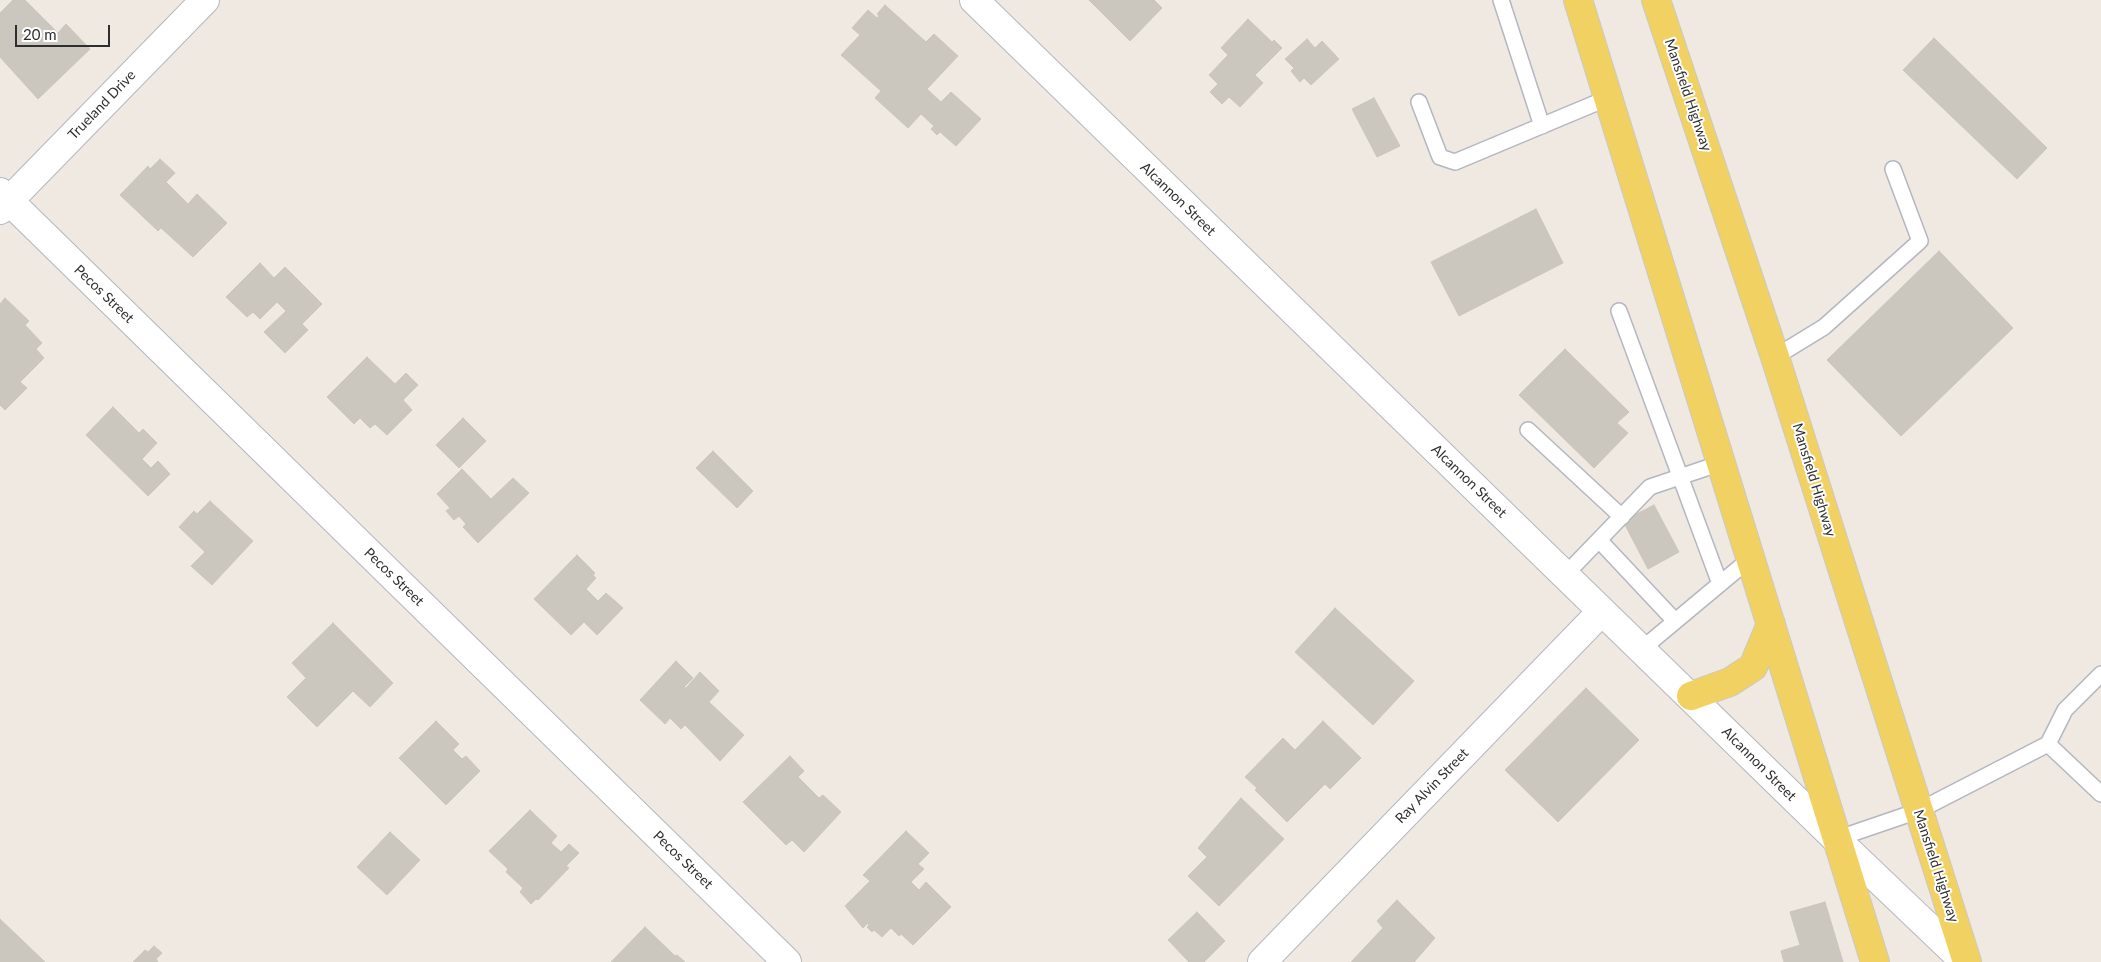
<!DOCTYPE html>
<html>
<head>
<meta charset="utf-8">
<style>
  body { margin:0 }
  #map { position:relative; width:2101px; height:962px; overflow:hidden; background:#efe9e1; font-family:Lato,sans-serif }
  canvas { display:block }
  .scale { position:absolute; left:15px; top:25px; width:95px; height:22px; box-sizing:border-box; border:2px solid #2e2e2e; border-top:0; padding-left:6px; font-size:15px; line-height:18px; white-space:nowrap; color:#2e2e2e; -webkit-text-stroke:4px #fff; paint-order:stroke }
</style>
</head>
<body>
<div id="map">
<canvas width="2101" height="962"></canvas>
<div class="scale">20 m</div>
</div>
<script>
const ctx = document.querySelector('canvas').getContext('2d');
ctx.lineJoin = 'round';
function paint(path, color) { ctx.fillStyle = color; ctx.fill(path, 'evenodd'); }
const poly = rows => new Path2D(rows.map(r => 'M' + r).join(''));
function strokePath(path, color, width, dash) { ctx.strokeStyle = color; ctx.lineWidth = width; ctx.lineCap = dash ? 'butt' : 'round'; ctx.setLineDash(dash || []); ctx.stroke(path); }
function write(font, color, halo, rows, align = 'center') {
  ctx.font = font + ' Lato,sans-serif'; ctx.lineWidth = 4; ctx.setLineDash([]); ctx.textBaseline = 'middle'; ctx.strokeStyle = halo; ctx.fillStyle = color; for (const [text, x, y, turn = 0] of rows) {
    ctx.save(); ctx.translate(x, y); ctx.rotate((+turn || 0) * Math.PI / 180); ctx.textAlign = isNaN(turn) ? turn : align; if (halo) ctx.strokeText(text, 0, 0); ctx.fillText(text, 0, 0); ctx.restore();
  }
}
const building = poly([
  [13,0,25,0,58,33,66,24,90,49,38,99,0,57,0,13,13,0],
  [1089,0,1154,0,1162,8,1130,41,1089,0],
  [885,5,926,42,934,34,958,56,927,89,941,102,951,92,981,119,956,146,940,132,937,135,931,129,934,126,921,114,908,128,875,98,881,91,841,55,860,35,852,28,868,10,877,18,879,16,877,14,885,5],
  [1248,19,1272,42,1274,40,1282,48,1255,75,1263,83,1240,107,1229,97,1222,104,1210,92,1218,84,1209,75,1228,55,1221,48,1248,19],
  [1934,38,2047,148,2017,179,1903,70,1934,38],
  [1307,39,1315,48,1322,41,1339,59,1311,85,1304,78,1300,82,1291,71,1294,68,1285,59,1307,39],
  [1374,98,1400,146,1377,157,1352,109,1374,98],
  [160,159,175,173,166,182,188,204,197,194,227,223,193,257,161,228,158,231,120,195,148,166,150,169,160,159],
  [1536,209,1563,263,1459,316,1431,262,1536,209],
  [1939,251,2013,328,1901,436,1827,360,1939,251],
  [260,263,274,278,285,267,322,304,302,324,308,330,285,353,264,332,286,311,277,302,260,319,253,312,247,317,226,297,260,263],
  [5,298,29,321,25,325,42,343,36,349,44,358,20,382,27,388,5,410,0,405,0,304,5,298],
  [1565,349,1629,412,1617,423,1628,433,1594,468,1519,395,1565,349],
  [367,357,395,384,406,373,418,385,403,400,412,410,387,435,375,424,370,428,360,418,354,424,327,397,367,357],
  [113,407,139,433,143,429,157,443,142,459,151,468,158,461,170,474,148,496,86,435,113,407],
  [463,418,486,441,459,468,436,445,463,418],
  [713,451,753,491,737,508,696,468,713,451],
  [462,469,491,499,513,478,529,493,478,543,463,527,466,524,459,516,454,520,446,511,450,508,437,494,462,469],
  [210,501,253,541,212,585,191,566,205,552,179,527,194,511,197,514,210,501],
  [1654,505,1679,552,1648,569,1623,521,1654,505],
  [577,555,595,573,593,575,596,578,586,589,598,601,606,593,623,608,597,635,584,622,571,635,534,599,577,555],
  [1335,608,1414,681,1373,725,1295,652,1335,608],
  [333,623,393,683,370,707,353,691,317,727,287,697,306,678,292,663,333,623],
  [676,661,693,678,684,687,686,688,700,672,719,691,709,702,744,735,720,761,685,725,681,729,670,718,665,724,640,700,676,661],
  [1586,688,1639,740,1558,822,1505,770,1586,688],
  [436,721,459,744,453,750,462,759,466,756,480,771,446,805,399,758,436,721],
  [1323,721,1361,758,1330,789,1325,784,1287,822,1255,790,1257,788,1245,777,1283,738,1295,750,1323,721],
  [790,756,804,771,798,777,819,798,823,795,841,812,804,852,792,840,786,845,743,802,790,756],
  [1241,798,1284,839,1219,906,1188,876,1207,857,1198,848,1241,798],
  [530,810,557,836,551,843,561,852,569,844,579,853,566,866,569,868,538,900,536,899,531,904,520,892,523,888,506,872,508,869,489,851,530,810],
  [906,831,929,853,918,864,924,869,911,882,919,890,926,882,951,907,913,945,901,934,899,936,891,928,882,937,874,930,872,932,867,927,869,925,868,923,863,928,845,906,870,881,863,875,906,831],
  [390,832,420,860,387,895,357,867,390,832],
  [1397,900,1435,938,1414,962,1351,962,1383,928,1377,921,1397,900],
  [1825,902,1843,962,1784,962,1781,951,1800,945,1790,912,1825,902],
  [1197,912,1225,941,1204,962,1189,962,1168,940,1197,912],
  [0,919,45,962,0,962,0,919],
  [645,927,675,956,677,955,685,962,611,962,645,927],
  [154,946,162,953,156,959,158,962,133,962,145,950,148,952,154,946]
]);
paint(building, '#cbc7bf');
strokePath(building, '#cbc5ba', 1);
const lane = poly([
  [1501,0,1542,126],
  [1419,102,1440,157,1455,162,1608,98],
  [1619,311,1720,584],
  [1775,357,1824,327,1920,241,1893,169],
  [1528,430,1622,517],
  [1599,540,1675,621],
  [1565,575,1650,487,1721,463],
  [1642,649,1751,558],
  [2048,744,2065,710,2101,674],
  [1836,839,1918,811,2048,744,2101,794]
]);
const street = poly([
  [974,0,1836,839,1965,962],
  [0,192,787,962],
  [0,210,205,0],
  [1262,962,1602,611]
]);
const primary = poly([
  [1578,0,1875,962],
  [1656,0,1775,357,1967,962],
  [1691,696,1730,682,1753,667,1771,624]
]);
strokePath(lane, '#b4b7c1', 18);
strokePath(street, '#b4b7c1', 30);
strokePath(primary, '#c9c9c9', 30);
strokePath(lane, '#fff', 15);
strokePath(street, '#fff', 28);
strokePath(primary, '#f2d163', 28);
write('14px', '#2e2e2e', '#fff', [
  ["Mansfield Highway",1688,95,71],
  ["Trueland Drive",102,105,-46],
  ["Alcannon Street",1178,199,44],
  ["Pecos Street",104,294,44],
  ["Mansfield Highway",1814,480,73],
  ["Alcannon Street",1469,481,44],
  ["Pecos Street",394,577,44],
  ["Alcannon Street",1759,764,45],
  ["Ray Alvin Street",1432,786,-46],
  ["Pecos Street",683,860,44],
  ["Mansfield Highway",1936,866,72]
]);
</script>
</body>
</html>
